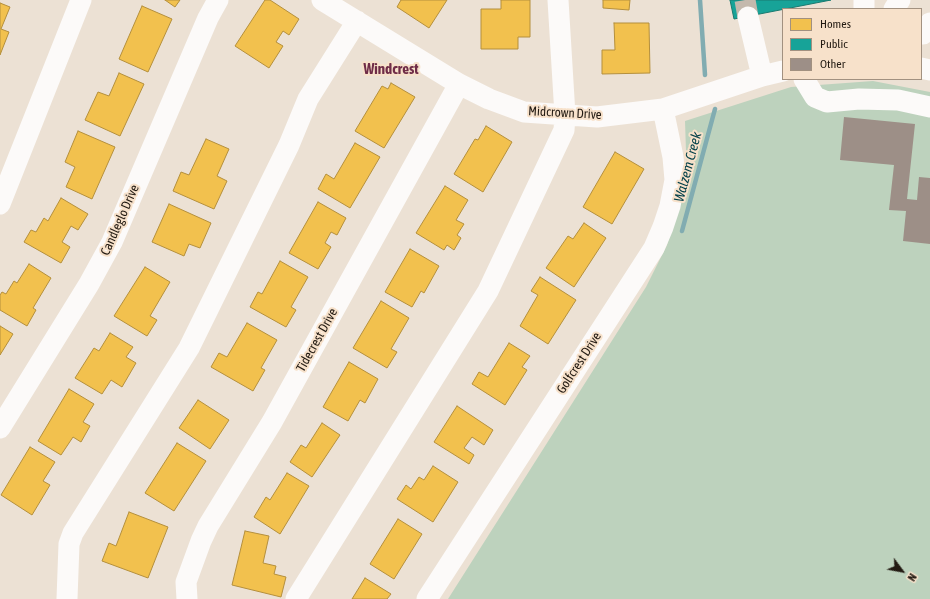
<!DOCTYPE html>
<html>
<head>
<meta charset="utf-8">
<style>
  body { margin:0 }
  #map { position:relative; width:930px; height:599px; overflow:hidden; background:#ece1d4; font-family:"Asap Condensed",sans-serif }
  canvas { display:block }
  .legend { position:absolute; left:782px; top:8px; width:140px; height:72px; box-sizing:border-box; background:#f7e1ca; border:1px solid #a29180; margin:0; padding:5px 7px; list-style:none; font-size:12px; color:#221a12 }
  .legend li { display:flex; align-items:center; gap:8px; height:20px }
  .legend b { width:20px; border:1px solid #a29180 }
  .north { position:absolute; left:882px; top:551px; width:40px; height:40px; -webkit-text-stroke:3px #f7e1ca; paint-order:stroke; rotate:122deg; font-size:11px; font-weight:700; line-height:16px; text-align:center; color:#221a12 }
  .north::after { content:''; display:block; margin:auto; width:14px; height:18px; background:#221a12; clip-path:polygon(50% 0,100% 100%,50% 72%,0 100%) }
</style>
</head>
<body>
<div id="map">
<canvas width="930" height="599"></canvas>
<ul class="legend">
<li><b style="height:11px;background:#f2c14e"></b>Homes</li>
<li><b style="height:11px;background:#17a398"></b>Public</li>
<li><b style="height:11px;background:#9d8f87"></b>Other</li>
</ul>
<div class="north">N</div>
</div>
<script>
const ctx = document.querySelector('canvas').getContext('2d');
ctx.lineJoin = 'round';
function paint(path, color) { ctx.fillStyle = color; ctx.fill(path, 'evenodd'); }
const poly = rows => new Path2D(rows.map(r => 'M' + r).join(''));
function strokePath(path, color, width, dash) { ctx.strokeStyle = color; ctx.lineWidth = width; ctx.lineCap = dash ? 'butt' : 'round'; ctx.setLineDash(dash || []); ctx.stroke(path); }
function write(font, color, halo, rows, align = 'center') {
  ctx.font = font + ' "Asap Condensed",sans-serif'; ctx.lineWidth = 4; ctx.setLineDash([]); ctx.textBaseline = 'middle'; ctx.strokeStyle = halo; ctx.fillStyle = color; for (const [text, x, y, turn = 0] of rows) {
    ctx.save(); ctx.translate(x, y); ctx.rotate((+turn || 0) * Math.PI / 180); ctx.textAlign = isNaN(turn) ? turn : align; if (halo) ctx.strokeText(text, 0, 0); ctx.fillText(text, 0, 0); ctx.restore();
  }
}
paint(poly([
  [873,81,930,92,930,599,448,599,646,287,667,245,687,181,685,121,791,87]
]), '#bdd2bd');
const homes = poly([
  [165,0,180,0,175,7,165,0],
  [265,0,270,0,299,19,289,35,283,31,276,42,283,46,269,68,235,46,265,0],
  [401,0,447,0,429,28,397,7,401,0],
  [501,0,530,0,530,37,518,37,518,49,481,49,481,9,501,9,501,0],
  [603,0,630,0,629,10,603,8,603,0],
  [0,3,10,7,1,29,9,32,0,55,0,3],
  [142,6,172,19,148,72,119,59,142,6],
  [614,23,649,23,650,73,602,74,602,50,615,50,614,23],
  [119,73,144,84,120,136,85,120,98,92,109,96,119,73],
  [391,83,415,97,384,148,355,131,382,86,388,89,391,83],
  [486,126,512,142,483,192,454,174,475,139,478,140,486,126],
  [78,131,115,147,92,199,66,187,75,167,65,162,78,131],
  [206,139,229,149,217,176,227,181,214,209,173,191,181,172,189,175,206,139],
  [355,143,380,157,350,208,318,189,326,174,334,179,355,143],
  [615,152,644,169,612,224,583,207,615,152],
  [445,186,468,200,456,220,464,224,457,235,461,238,454,250,447,245,444,250,416,233,445,186],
  [61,198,88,214,78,230,71,226,62,242,70,247,61,263,24,242,31,230,36,232,44,218,48,221,61,198],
  [318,202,346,218,337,235,331,232,325,243,331,247,318,269,289,253,318,202],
  [169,204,211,223,200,248,189,244,184,256,152,242,169,204],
  [584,223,606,238,574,287,546,268,568,236,573,239,584,223],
  [410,249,439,266,424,293,421,291,412,307,385,292,410,249],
  [280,261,308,277,291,307,296,310,286,327,250,307,258,292,262,294,280,261],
  [29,264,51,278,33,308,36,310,27,326,0,310,0,295,2,292,6,294,14,281,17,283,29,264],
  [145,267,170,282,150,316,157,320,147,336,114,316,145,267],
  [540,277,576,300,548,344,520,326,538,295,531,291,540,277],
  [381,301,409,318,391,349,397,352,387,368,353,348,381,301],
  [247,323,277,340,261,368,265,370,253,391,211,367,219,353,227,357,247,323],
  [0,326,13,334,0,355,0,326],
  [110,333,133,347,126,357,136,363,122,387,111,380,102,394,75,378,94,348,99,351,110,333],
  [509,343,530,356,522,367,527,370,505,405,472,384,479,372,488,377,509,343],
  [349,362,378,379,365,403,360,400,348,421,323,407,349,362],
  [69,389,94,404,83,422,90,426,81,442,73,437,61,455,38,441,69,389],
  [198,400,229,420,210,449,179,428,198,400],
  [457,406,493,430,484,445,472,437,464,448,474,455,469,464,434,442,457,406],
  [322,423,340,435,312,477,290,462,301,445,306,448,322,423],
  [177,443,206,461,174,511,145,493,177,443],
  [30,447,55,462,43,481,50,485,32,515,1,495,30,447],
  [433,466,458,482,433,522,397,499,406,485,411,489,419,477,424,480,433,466],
  [287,473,309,486,280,534,254,517,266,497,270,500,287,473],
  [129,512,168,527,148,578,102,561,109,543,116,546,129,512],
  [398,519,422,534,394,579,370,564,398,519],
  [245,531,269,536,263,563,276,566,274,574,286,577,281,597,232,585,245,531],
  [365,578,391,594,387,599,352,599,365,578]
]);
paint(homes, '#f2c14e');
strokePath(homes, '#b48f3c', 1);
const public = poly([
  [730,0,831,0,734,19,730,0]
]);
paint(public, '#17a398');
strokePath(public, '#1a7a70', 1);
strokePath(poly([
  [700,0,705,75],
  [682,231,715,109]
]), '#81acb1', 4.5);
paint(poly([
  [844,117,915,124,907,199,917,200,919,177,930,178,930,244,903,241,906,211,889,210,894,165,840,160]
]), '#9d8f87');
strokePath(poly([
  [745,0,748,17]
]), '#c4b9ad', 21, [21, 10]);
strokePath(poly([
  [322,0,459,84,489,99,524,112,597,117,663,109,762,76,783,71],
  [864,0,864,9],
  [894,9,900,0],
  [748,17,762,76],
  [921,34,923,34,930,23],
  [921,68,930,70],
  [804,79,815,97,827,102,859,99,898,100,930,107],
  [0,204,81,0],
  [0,428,89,284,112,242,208,18,218,0],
  [67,599,69,544,73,533,189,348,289,145,308,99,357,21],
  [187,599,186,582,201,541,208,526,272,422,459,84],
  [296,599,488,291,564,130,565,115,558,0],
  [427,599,654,248,663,227,670,206,675,180,673,157,663,109]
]), '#fcfaf9', 21);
write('13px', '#221a12', '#f7e1ca', [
  ["Midcrown Drive",565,113,3],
  ["Candleglo Drive",120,220,-66],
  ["Tidecrest Drive",317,340,-61],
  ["Golfcrest Drive",579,363,-57]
]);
write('italic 14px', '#003f49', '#f7e1ca', [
  ["Walzem Creek",688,167,-75]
]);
write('bold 15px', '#6f2c47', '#f7e1ca', [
  ["Windcrest",391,69]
]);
</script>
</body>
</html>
